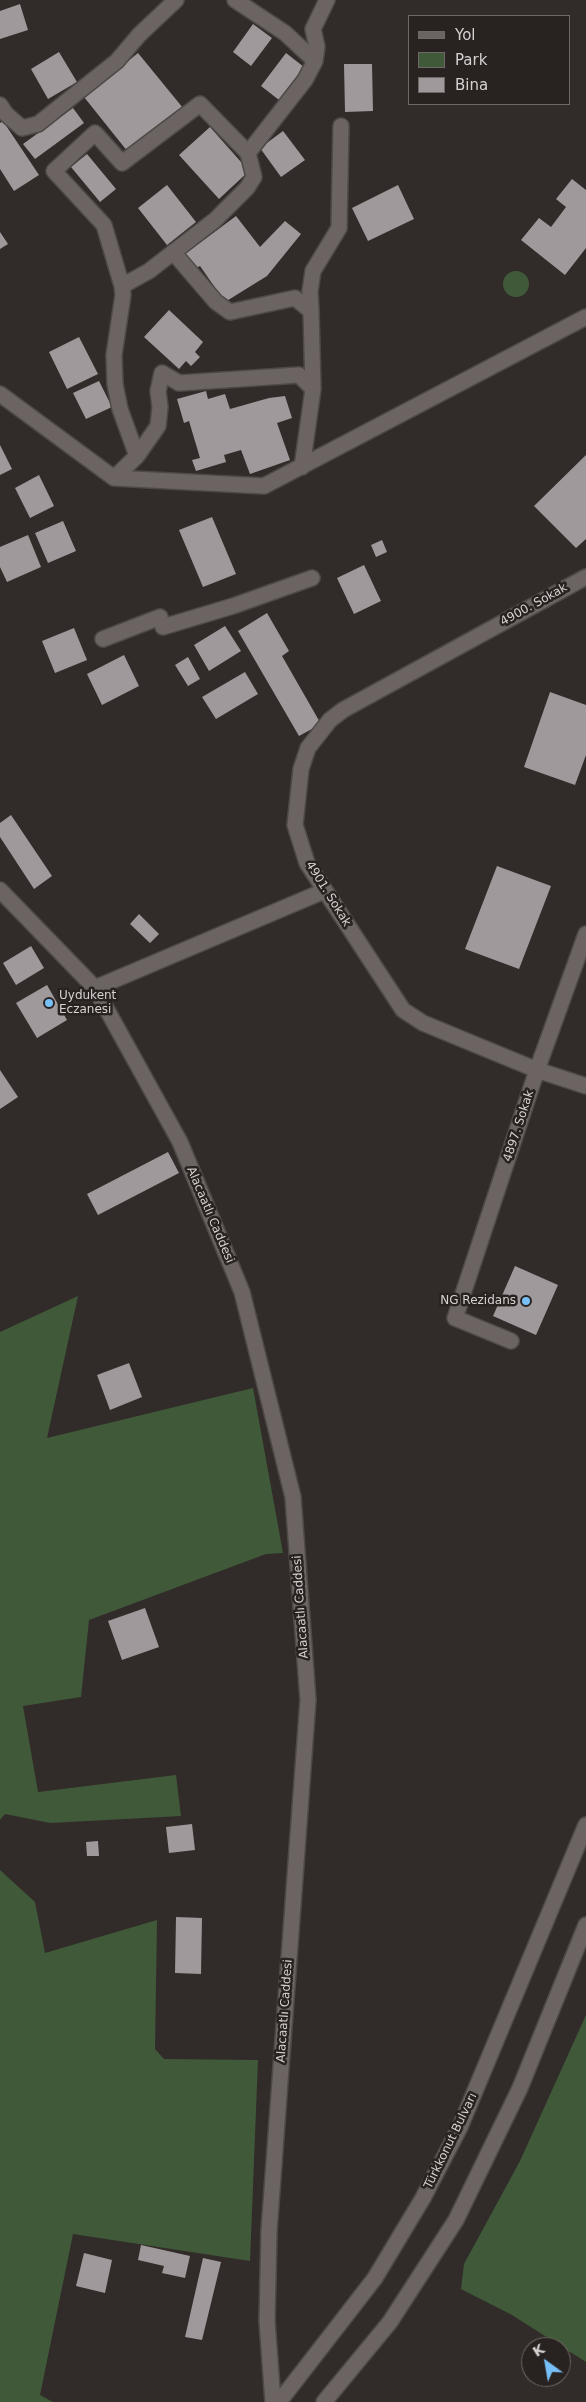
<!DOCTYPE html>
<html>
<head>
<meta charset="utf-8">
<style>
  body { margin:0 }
  #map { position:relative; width:586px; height:2402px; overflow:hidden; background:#312c2a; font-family:"DejaVu Sans",sans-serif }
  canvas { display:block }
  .legend { position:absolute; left:408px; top:15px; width:162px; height:90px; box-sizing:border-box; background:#282220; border:1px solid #6e6867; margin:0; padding:6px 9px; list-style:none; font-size:15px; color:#d6d2d1 }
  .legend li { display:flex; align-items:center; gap:10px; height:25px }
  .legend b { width:25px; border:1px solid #6e6867 }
  .north { position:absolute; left:521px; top:2337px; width:50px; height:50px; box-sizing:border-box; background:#282220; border:1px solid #6e6867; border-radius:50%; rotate:328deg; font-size:14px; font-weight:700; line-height:20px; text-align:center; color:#d6d2d1 }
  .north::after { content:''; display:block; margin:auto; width:18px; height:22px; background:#77bff7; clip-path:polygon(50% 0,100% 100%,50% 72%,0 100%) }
</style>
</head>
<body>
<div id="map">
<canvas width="586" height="2402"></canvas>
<ul class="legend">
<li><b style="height:6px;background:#6b6462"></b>Yol</li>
<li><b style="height:14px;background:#405938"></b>Park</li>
<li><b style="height:14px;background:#a0999b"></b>Bina</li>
</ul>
<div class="north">K</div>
</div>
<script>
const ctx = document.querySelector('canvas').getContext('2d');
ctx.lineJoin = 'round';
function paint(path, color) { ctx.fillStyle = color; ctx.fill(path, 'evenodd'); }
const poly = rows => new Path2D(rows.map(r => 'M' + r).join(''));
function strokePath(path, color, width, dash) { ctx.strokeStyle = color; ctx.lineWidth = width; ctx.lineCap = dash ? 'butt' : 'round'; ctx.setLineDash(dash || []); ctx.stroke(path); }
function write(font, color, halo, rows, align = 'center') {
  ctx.font = font + ' "DejaVu Sans",sans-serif'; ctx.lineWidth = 5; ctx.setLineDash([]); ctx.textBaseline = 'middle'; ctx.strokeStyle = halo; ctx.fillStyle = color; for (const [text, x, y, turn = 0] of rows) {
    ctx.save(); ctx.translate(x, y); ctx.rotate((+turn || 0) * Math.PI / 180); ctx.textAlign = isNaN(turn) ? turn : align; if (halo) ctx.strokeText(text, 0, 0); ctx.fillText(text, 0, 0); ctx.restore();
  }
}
paint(poly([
  '503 284a13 13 0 1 1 26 0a13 13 0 1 1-26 0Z',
  [78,1296,47,1438,253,1388,283,1553,266,1554,89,1620,81,1697,23,1706,38,1792,176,1775,181,1816,50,1823,5,1814,0,1820,0,1332],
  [0,1870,35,1902,45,1953,157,1920,155,2049,164,2059,258,2060,250,2261,73,2234,40,2395,53,2402,0,2402],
  [586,2015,586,2362,512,2315,461,2289,464,2264,520,2161]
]), '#405938');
paint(poly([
  [20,4,28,30,0,39,0,11],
  [253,24,272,38,251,66,233,52],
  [59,52,77,82,48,99,31,69],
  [138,53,183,108,128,152,84,97],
  [286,53,304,67,279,100,261,86],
  [344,64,372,64,373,111,345,112],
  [73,108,84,123,35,159,23,144],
  [3,121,39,175,14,191,0,169,0,123],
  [210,127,249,171,219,199,179,155],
  [283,131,305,160,281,177,260,148],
  [87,154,116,189,100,202,71,167],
  [572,179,586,190,586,248,565,275,521,240,539,218,551,227,566,207,556,199],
  [167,185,196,222,167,245,138,208],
  [398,185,414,219,368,241,352,208],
  [236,216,260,247,285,221,301,234,267,276,225,302,200,266,196,268,185,254],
  [0,232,8,244,0,249],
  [169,310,203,342,195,352,200,357,191,366,186,361,179,369,144,337],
  [79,337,98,374,67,389,49,352],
  [99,381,112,407,86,419,73,393],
  [206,391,208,399,225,394,230,409,269,398,285,396,292,418,277,423,290,460,250,474,241,450,224,455,226,462,196,471,192,460,200,458,189,421,184,423,177,399],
  [0,445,12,469,0,475],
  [586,455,586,539,576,548,534,506],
  [39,475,54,506,30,518,15,488],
  [212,517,236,574,203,587,179,530],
  [63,521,76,551,48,563,35,533],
  [28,535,41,567,7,582,0,567,0,547],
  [382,540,387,552,376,557,371,545],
  [364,565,381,601,354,614,337,578],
  [267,613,289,651,282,656,321,724,299,736,238,631],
  [225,626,241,651,209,671,194,645],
  [74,628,87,660,55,673,42,641],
  [124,655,139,686,102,705,87,674],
  [188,657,200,679,188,686,175,665],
  [245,672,258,694,216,719,202,697],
  [550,692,586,705,586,755,575,785,524,767],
  [11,815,52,876,34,889,0,837,0,823],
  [497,866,551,886,519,969,465,949],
  [139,914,159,934,150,943,130,924],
  [31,946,44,968,16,985,3,963],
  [47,985,67,1020,37,1038,16,1003],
  [0,1070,18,1097,0,1109],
  [168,1152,179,1173,98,1215,87,1194],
  [515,1266,558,1285,536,1335,493,1316],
  [129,1363,142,1397,110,1410,97,1375],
  [145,1608,159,1647,122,1660,108,1621],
  [192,1824,195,1850,169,1853,166,1827],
  [98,1841,99,1856,87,1856,86,1842],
  [176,1917,202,1918,201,1974,175,1973],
  [141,2245,190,2256,185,2278,162,2273,164,2266,138,2260],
  [84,2253,112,2260,105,2293,76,2286],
  [203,2258,221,2262,202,2340,185,2337]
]), '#a0999b');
const minor = poly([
  [235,0,285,33,315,61],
  [0,105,6,114,22,128,38,124,117,61,139,35,176,0],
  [173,252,216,302,230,312,295,298,311,311,313,389,302,467],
  [122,286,149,271,215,220,247,188,254,177,248,153,305,80,315,61,317,47,313,29,327,0],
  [311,311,310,291,313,271,339,228,341,126],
  [0,394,114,478,264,486,586,317],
  [137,456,158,426,160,407,158,391,162,373,179,383,299,375,313,389],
  [114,478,137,456,120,409,115,384,114,355,123,295,122,286,104,225,54,171,95,133,122,163,200,104,248,153],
  [586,577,343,710,330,720,308,748,301,769,295,825,307,863,403,1010,423,1023,537,1070,586,1086],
  [163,627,233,606,312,578],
  [103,639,160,617],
  [0,890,95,988,180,1142,242,1292,293,1497,308,1700,269,2231,267,2321,273,2402],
  [95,988,324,891],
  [511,1341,455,1318,537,1070,586,934],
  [279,2402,375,2278,423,2198,460,2127,586,1825],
  [324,2402,390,2322,456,2220,520,2088,586,1925]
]);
strokePath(minor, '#4e4947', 18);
strokePath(minor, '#6b6462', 15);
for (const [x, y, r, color] of [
  [49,1003,5,"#77bff7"],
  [526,1301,5,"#77bff7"]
]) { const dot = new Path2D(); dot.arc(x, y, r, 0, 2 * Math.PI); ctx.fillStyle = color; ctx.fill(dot); strokePath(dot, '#282220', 2); }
write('12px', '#d6d2d1', '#282220', [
  ["4900. Sokak",534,605,-29],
  ["4901. Sokak",328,894,58],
  ["4897. Sokak",519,1126,-72],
  ["Alacaatlı Caddesi",210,1215,67],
  ["Alacaatlı Caddesi",301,1607,-94],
  ["Alacaatlı Caddesi",285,2011,-86],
  ["Türkkonut Bulvarı",451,2141,-64]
]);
write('12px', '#d6d2d1', '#282220', [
  ["Uydukent",59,996],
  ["Eczanesi",59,1010],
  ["NG Rezidans",516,1301,"right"]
], 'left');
</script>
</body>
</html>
